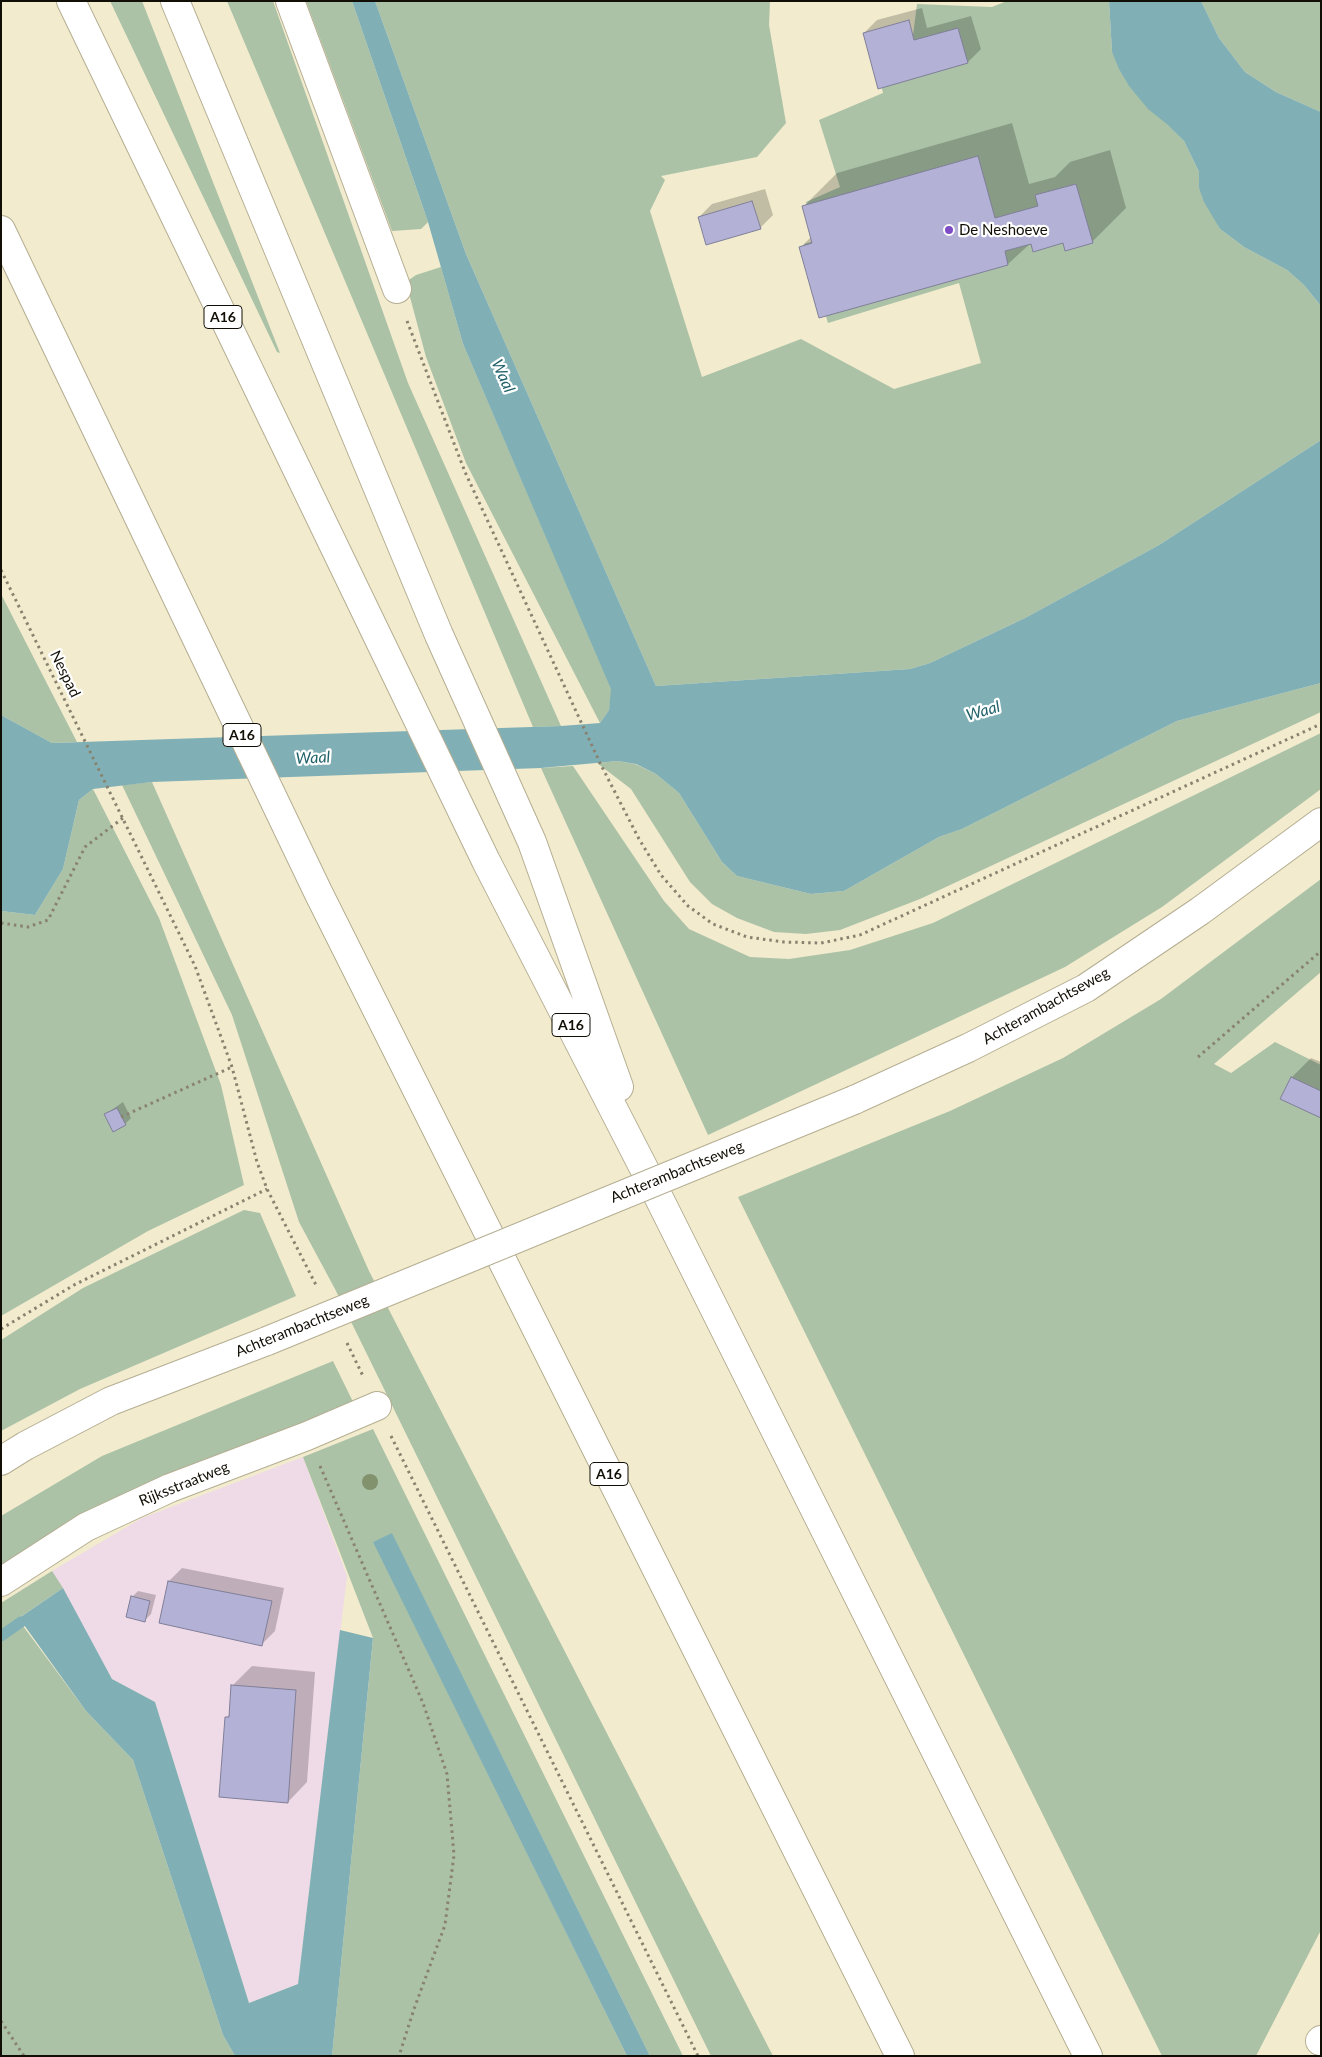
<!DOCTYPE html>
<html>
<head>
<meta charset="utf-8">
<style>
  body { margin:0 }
  #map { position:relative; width:1322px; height:2057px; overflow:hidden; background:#f2ebce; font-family:Lato,sans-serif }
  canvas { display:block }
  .frame { position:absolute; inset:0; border:2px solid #110e05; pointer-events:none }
</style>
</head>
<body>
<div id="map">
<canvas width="1322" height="2057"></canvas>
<div class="frame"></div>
</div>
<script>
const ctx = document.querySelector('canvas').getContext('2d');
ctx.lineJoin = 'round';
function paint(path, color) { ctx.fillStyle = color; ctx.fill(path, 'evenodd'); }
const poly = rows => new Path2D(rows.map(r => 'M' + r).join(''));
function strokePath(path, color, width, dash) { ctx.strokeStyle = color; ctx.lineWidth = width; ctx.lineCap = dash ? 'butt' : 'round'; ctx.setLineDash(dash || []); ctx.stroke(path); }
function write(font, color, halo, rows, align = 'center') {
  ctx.font = font + ' Lato,sans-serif'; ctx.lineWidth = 4.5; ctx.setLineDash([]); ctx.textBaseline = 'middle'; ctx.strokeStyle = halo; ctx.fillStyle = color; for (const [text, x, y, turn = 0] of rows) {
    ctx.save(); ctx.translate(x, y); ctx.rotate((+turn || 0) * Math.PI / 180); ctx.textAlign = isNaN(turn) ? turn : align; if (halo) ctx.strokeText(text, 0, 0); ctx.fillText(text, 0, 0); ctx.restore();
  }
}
paint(poly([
  [303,1457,347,1576,298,1984,249,2003,155,1702,112,1679,52,1571,142,1518]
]), '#efdae8');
paint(poly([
  [110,1,142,1,280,353,277,352],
  [227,1,273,1,408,383,561,726,533,727],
  [306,1,352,1,428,222,421,229,392,231],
  [375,1,770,1,769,25,786,123,757,157,661,176,665,180,650,211,702,377,801,339,894,389,981,363,959,283,828,323,804,244,818,240,806,202,840,187,819,120,883,93,872,48,913,35,917,4,992,7,1007,1,1109,1,1112,52,1169,125,1184,141,1199,172,1199,188,1220,229,1244,247,1287,270,1304,285,1321,306,1321,440,1159,545,1025,618,930,663,910,669,656,686,466,254],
  [1201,1,1321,1,1321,112,1276,92,1245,72,1219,38],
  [441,267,463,344,612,689,609,710,600,723,466,463,426,357,406,282,416,275],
  [1,594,77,742,52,743,1,715],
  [1321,683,1321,712,920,899,840,930,806,934,774,932,737,918,712,904,690,882,631,789,597,763,618,761,635,764,656,774,679,793,722,862,737,876,811,894,844,891,939,837,962,829,1177,721],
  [1321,733,1321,789,1162,907,1065,967,708,1135,541,768,573,766,664,901,689,929,750,957,789,959,850,950,933,923],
  [152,782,369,1271,773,2056,711,2056,335,1289,299,1222,232,1015,122,785],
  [93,789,159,918,221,1085,244,1185,148,1231,1,1316,1,911,35,915,63,869,79,800],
  [1321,879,1321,972,1214,1064,1231,1073,1275,1042,1321,1065,1321,1930,1256,2056,1162,2056,738,1197,950,1111,1063,1058,1161,999],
  [244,1210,260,1213,296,1296,80,1389,1,1431,1,1340,83,1288],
  [333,1361,355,1406,1,1574,1,1516,102,1456],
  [373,1429,683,2056,650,2056,392,1534,374,1542,627,2056,332,2056,373,1638,303,1457],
  [52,1571,63,1588,1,1630,1,1603],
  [23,1626,86,1711,133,1760,223,2035,235,2056,1,2056,1,1640]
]), '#abc2a7');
paint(poly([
  [352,1,375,1,466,254,656,686,910,669,930,663,1025,618,1159,545,1321,440,1321,683,1177,721,962,829,939,837,844,891,811,894,737,876,722,862,679,793,656,774,636,764,618,761,541,768,152,782,93,789,79,800,63,869,35,915,1,911,1,715,52,743,561,726,600,723,609,710,611,689,463,344,428,222],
  [1109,1,1201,1,1219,38,1245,72,1276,92,1321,112,1321,306,1304,285,1287,270,1244,247,1220,229,1204,202,1199,188,1199,172,1184,141,1168,125,1148,109,1129,86,1119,69,1112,52],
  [392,1533,650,2056,627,2056,373,1542],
  [63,1588,112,1679,155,1702,249,2003,298,1984,340,1630,373,1638,332,2056,235,2056,223,2035,133,1760,86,1711,19,1618]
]), '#80b0b6');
paint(poly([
  [922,8,927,28,971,16,981,49,968,62,864,33,877,20],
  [1012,123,1029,184,1055,177,1070,162,1110,150,1126,208,1092,242,1032,242,1008,264,820,317,801,247,811,237,803,207,837,173],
  [765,189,773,215,760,228,699,217,712,204],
  [1311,1058,1321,1062,1321,1118,1282,1098,1292,1077],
  [123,1102,131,1118,125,1124,106,1114],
  [182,1568,284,1588,275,1631,262,1644,169,1581],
  [138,1591,156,1595,151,1614,145,1620,132,1597],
  [252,1666,315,1672,307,1782,288,1802,226,1718,230,1714,233,1685]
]), '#0003');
strokePath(poly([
  [1,1636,21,1622]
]), '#80b0b6', 11);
const building = poly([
  [909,20,914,40,958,28,968,63,878,89,863,33,909,20],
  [978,156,995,218,1038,206,1035,195,1076,184,1093,243,1065,251,1063,243,1033,252,1031,244,1005,251,1008,265,819,318,799,247,812,243,802,206,978,156],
  [752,201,761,229,706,245,698,217,752,201],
  [1291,1077,1321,1091,1321,1118,1280,1099,1291,1077],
  [117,1108,126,1125,113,1132,104,1114,117,1108],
  [168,1581,272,1601,262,1646,159,1623,168,1581],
  [131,1596,150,1601,145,1622,126,1617,131,1596],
  [231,1685,296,1690,288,1803,219,1797,225,1717,229,1717,231,1685]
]);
paint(building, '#b3b2d6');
strokePath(building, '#807f99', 1);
const minor = poly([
  [290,1,397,289],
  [854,1100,968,1048,1086,988,1200,911,1321,822],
  [1,1461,25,1446,111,1401,267,1341],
  [1,1582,86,1527,170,1488,307,1436,377,1406],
  [1320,2041,1321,2040]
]);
const highway = poly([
  [71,1,486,861,655,1190,1088,2056],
  [175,1,439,635,532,842,619,1087],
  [1,230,318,892,900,2056]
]);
strokePath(minor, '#b5ae92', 30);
strokePath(highway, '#b5ae92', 30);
strokePath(poly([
  [407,321,465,472,601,765,639,839,661,875,688,906,713,924,747,937,784,942,821,943,860,935,1321,724],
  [1,570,195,966,232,1067,257,1162,267,1189,316,1285],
  [1,923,28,927,48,920,85,847,123,818],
  [1198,1057,1321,951],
  [121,1117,232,1067],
  [1,1329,74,1285,267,1189],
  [347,1343,363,1376],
  [391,1436,698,2056],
  [320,1466,423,1703,447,1774,454,1855,445,1925,414,2009,399,2056],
  [1,2021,24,2056]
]), '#88826f', 3, [2.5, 4]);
strokePath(minor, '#fff', 28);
strokePath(highway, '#fff', 28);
const minorBridge = poly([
  [267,1341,854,1100]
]);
strokePath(minorBridge, '#b5ae92', 30, []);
strokePath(minorBridge, '#fff', 28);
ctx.fillStyle = '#81926d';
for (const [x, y] of [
  [370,1482]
]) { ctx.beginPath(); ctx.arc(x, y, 8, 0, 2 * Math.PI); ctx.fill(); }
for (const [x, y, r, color] of [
  [949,230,5,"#7e4cc4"]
]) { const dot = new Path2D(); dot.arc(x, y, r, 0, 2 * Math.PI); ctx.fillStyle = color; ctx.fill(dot); strokePath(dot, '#fff', 2); }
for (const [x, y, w] of [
  [223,317,38],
  [242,735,38],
  [571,1025,38],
  [609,1474,38]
]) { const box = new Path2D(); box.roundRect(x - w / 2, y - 11.5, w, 23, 4); ctx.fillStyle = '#fff'; ctx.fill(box); strokePath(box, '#110e05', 1); }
write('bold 14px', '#110e05', null, [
  ["A16",223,317],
  ["A16",242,735],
  ["A16",571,1025],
  ["A16",609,1474]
]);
write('15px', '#110e05', '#fff', [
  ["De Neshoeve",959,230]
], 'left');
write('15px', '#110e05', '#fff', [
  ["Nespad",65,674,64],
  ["Achterambachtseweg",1046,1006,-29],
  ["Achterambachtseweg",677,1172,-22],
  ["Achterambachtseweg",302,1326,-22],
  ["Rijksstraatweg",184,1484,-22]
]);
write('italic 16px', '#21626a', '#fff', [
  ["Waal",503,376,66],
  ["Waal",983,711,-16],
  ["Waal",313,758,-3]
]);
</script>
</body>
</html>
